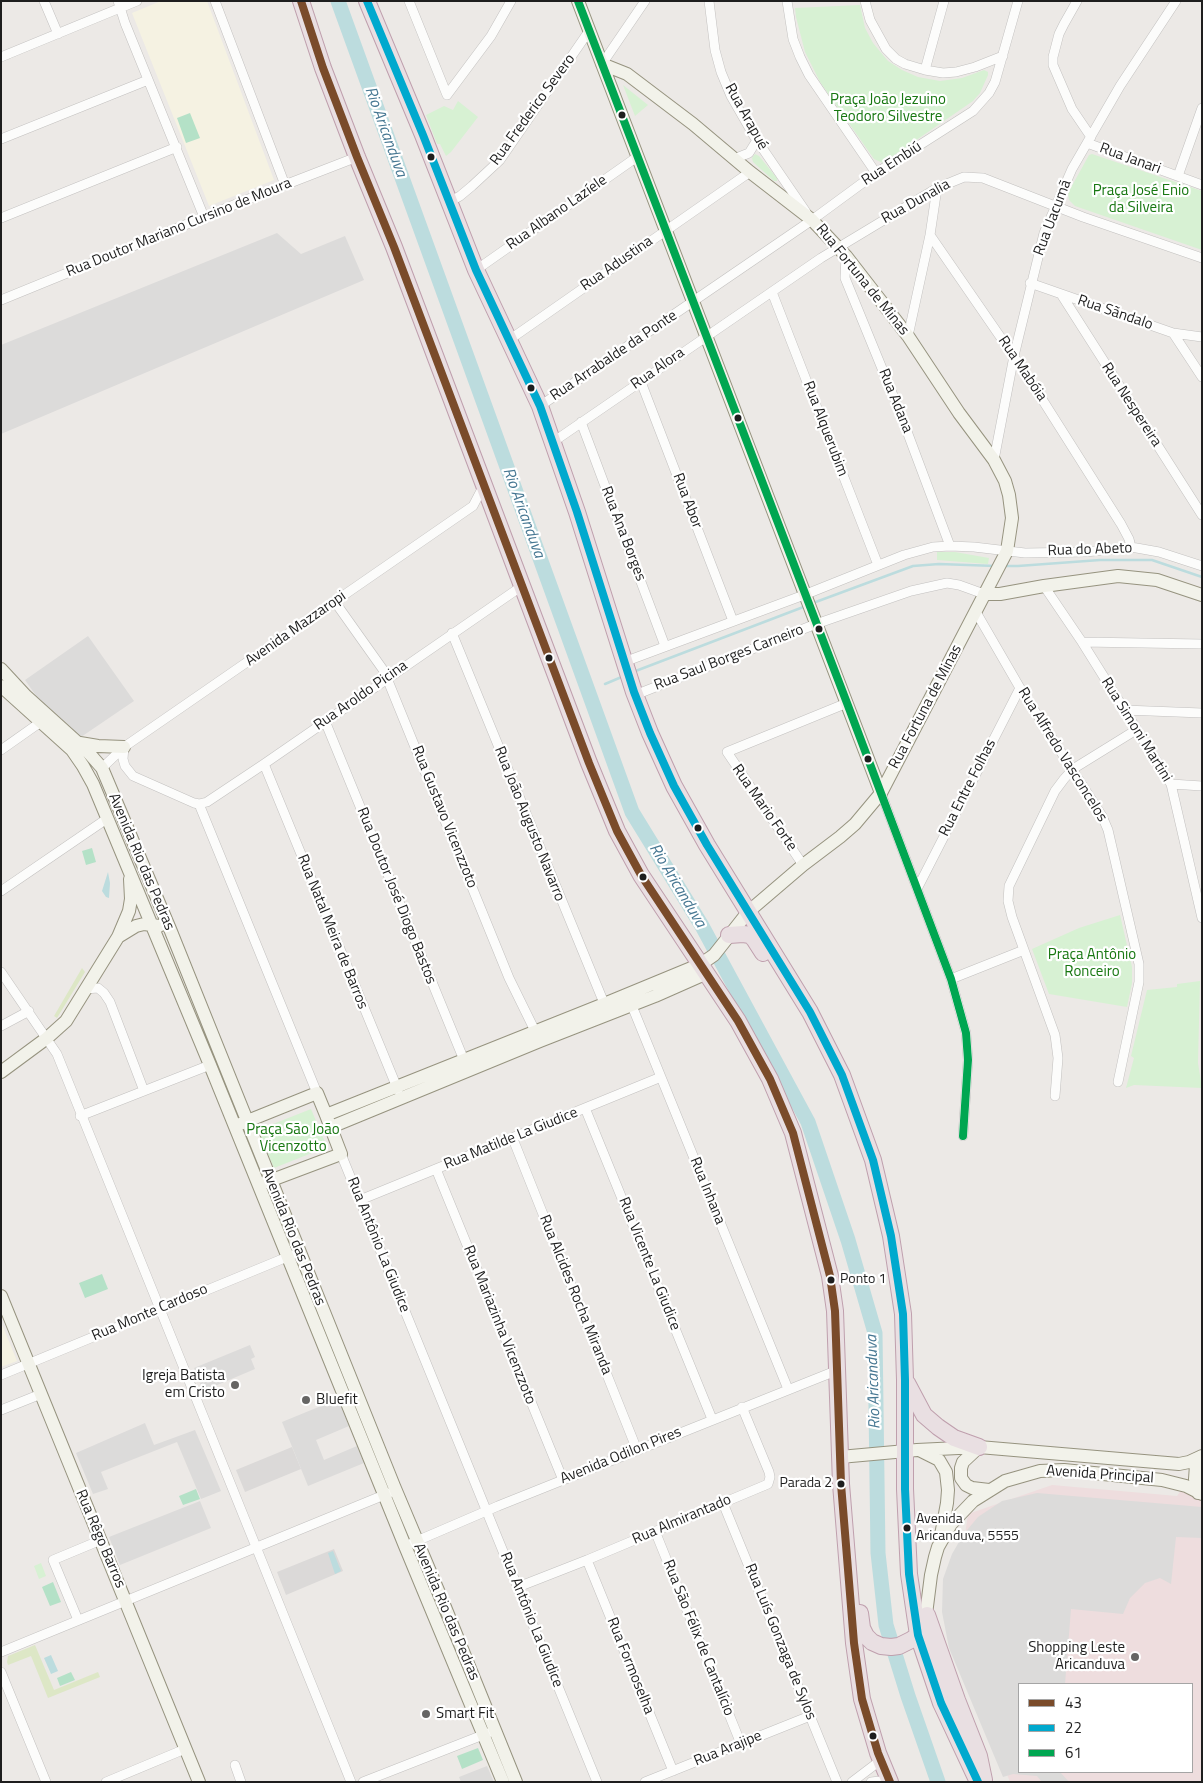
<!DOCTYPE html>
<html>
<head>
<meta charset="utf-8">
<style>
  body { margin:0 }
  #map { position:relative; width:1203px; height:1783px; overflow:hidden; background:#ece9e6; font-family:"Titillium Web",sans-serif }
  canvas { display:block }
  .frame { position:absolute; inset:0; border:2px solid #1e1e1e; pointer-events:none }
  .legend { position:absolute; left:1018px; top:1683px; width:175px; height:90px; box-sizing:border-box; background:#fff; border:1px solid #a5a5a5; margin:0; padding:6px 9px; list-style:none; font-size:15px; color:#1e1e1e }
  .legend li { display:flex; align-items:center; gap:10px; height:25px }
  .legend b { width:25px; border:1px solid #a5a5a5 }
</style>
</head>
<body>
<div id="map">
<canvas width="1203" height="1783"></canvas>
<div class="frame"></div>
<ul class="legend">
<li><b style="height:6px;background:#7a4b2a"></b>43</li>
<li><b style="height:6px;background:#00a9ce"></b>22</li>
<li><b style="height:6px;background:#00a651"></b>61</li>
</ul>
</div>
<script>
const ctx = document.querySelector('canvas').getContext('2d');
ctx.lineJoin = 'round';
function paint(path, color) { ctx.fillStyle = color; ctx.fill(path, 'evenodd'); }
const poly = rows => new Path2D(rows.map(r => 'M' + r).join(''));
function strokePath(path, color, width, dash) { ctx.strokeStyle = color; ctx.lineWidth = width; ctx.lineCap = dash ? 'butt' : 'round'; ctx.setLineDash(dash || []); ctx.stroke(path); }
function write(font, color, halo, rows, align = 'center') {
  ctx.font = font + ' "Titillium Web",sans-serif'; ctx.lineWidth = 4.5; ctx.setLineDash([]); ctx.textBaseline = 'middle'; ctx.strokeStyle = halo; ctx.fillStyle = color; for (const [text, x, y, turn = 0] of rows) {
    ctx.save(); ctx.translate(x, y); ctx.rotate((+turn || 0) * Math.PI / 180); ctx.textAlign = isNaN(turn) ? turn : align; if (halo) ctx.strokeText(text, 0, 0); ctx.fillText(text, 0, 0); ctx.restore();
  }
}
paint(poly([
  [292,1447,301,1469,245,1492,236,1470],
  [334,1549,343,1571,286,1595,277,1572]
]), '#dbd9d8');
paint(poly([
  [1202,1461,1202,1782,1010,1782,951,1632,968,1514,1052,1485,1177,1496],
  [1019,1684,1192,1684,1192,1772,1019,1772]
]), '#eeddde');
paint(poly([
  [161,1,207,1,274,180,209,206,132,13],
  [1,1322,17,1361,1,1367]
]), '#f5f2e2');
paint(poly([
  [82,968,85,972,57,1018,54,1016],
  [35,1645,54,1690,98,1672,100,1677,48,1698,31,1656,8,1665,7,1662,8,1656]
]), '#dde7c6');
paint(poly([
  [860,5,865,28,873,43,888,61,902,70,918,77,940,81,962,78,984,70,988,72,988,75,980,93,973,101,883,163,874,159,820,82,805,52,796,17,795,8],
  [623,85,648,105,635,116],
  [458,101,478,117,451,152,446,156,440,144,437,144,426,115,444,106,453,110],
  [755,154,759,156,777,178,777,181,774,181,753,162,752,158],
  [1092,154,1202,191,1202,250,1075,206,1069,200,1068,193,1089,155],
  [937,552,955,552,989,558,988,564,937,560],
  [1120,915,1132,967,1132,983,1127,1007,1049,994,1032,949,1079,928],
  [1200,981,1198,1063,1202,1088,1134,1085,1126,1088,1134,1058,1131,1056,1147,990,1177,987,1177,984],
  [311,1109,327,1147,274,1168,258,1130],
  [41,1563,46,1576,39,1579,34,1566]
]), '#d7f1d3');
paint(poly([
  [190,113,200,138,186,143,177,118],
  [92,848,96,862,86,865,82,851],
  [102,1274,108,1289,85,1298,79,1283],
  [196,1489,200,1499,183,1505,179,1496],
  [53,1582,61,1602,50,1606,42,1587],
  [71,1672,75,1680,60,1686,57,1678],
  [478,1748,483,1760,462,1769,457,1756]
]), '#b4e1c7');
paint(poly([
  [277,233,301,254,345,236,364,280,1,434,1,345],
  [88,636,134,701,81,737,37,697,25,680],
  [250,1345,255,1357,251,1359,255,1369,203,1391,194,1368],
  [338,1399,349,1426,316,1440,324,1460,357,1446,364,1463,308,1486,282,1422],
  [145,1423,154,1445,195,1430,221,1491,201,1499,177,1442,101,1472,108,1489,93,1494,76,1453],
  [1037,1493,1202,1507,1202,1538,1176,1537,1171,1584,1160,1578,1145,1583,1130,1598,1123,1614,1071,1609,1065,1684,1019,1684,1019,1772,1060,1772,1069,1782,1042,1782,1037,1776,1013,1774,1003,1777,949,1648,942,1612,943,1579,952,1554,963,1535,978,1517,1002,1501],
  [200,1501,211,1528,120,1565,109,1537],
  [487,1766,494,1782,461,1782,459,1777]
]), '#dcdbda');
paint(poly([
  [108,872,110,883,109,898,106,897,102,891],
  [333,1551,341,1571,335,1574,328,1553],
  [51,1655,58,1671,51,1674,44,1658]
]), '#bcdcde');
strokePath(poly([
  [1004,566,1018,566,1100,560,1152,560,1202,577],
  [813,603,913,566,939,564,996,566],
  [633,672,806,606],
  [605,684,624,676]
]), '#bcdcde', 2.5);
strokePath(poly([
  [338,1,632,812,702,926,808,1122,848,1240,875,1333,878,1553,886,1625,908,1696,938,1782]
]), '#bcdcde', 15);
const street = poly([
  [44,1,58,34],
  [118,1,125,23,204,217],
  [215,1,285,185],
  [409,1,447,95,491,36,511,1],
  [709,1,715,50,721,72,731,96,754,136,806,212],
  [787,1,793,39,800,57,809,75,876,173],
  [865,1,870,20,886,49,896,59,905,64,925,70,943,73,956,72,975,67,1003,56],
  [1077,1,1064,24,1059,34,1053,57,1053,65,1072,109,1091,137],
  [1,57,137,1],
  [602,64,645,1],
  [925,70,944,1],
  [1,139,148,80],
  [1087,143,1202,185],
  [734,159,749,153,757,140],
  [1178,176,1202,108],
  [937,188,930,235,1028,377,1121,524,1129,539,1131,547],
  [449,202,460,196,472,186,500,160,589,31],
  [1,218,177,147],
  [846,256,845,278,899,410,950,546],
  [476,270,637,157],
  [1030,283,1173,333,1202,337],
  [772,292,878,565],
  [1061,294,1202,515],
  [1,300,246,200,357,157],
  [1173,333,1202,377],
  [908,336,930,235],
  [509,340,750,172],
  [641,382,733,621],
  [540,406,812,220,876,173,973,111,989,93,995,82,1018,1],
  [581,422,665,646],
  [553,442,821,258,937,188,964,177,983,178,1083,217,1202,258],
  [994,460,1014,356,1044,233,1072,169,1120,86,1176,1],
  [1044,586,1082,642,1171,784,1202,918],
  [335,602,384,671,509,978,537,1035],
  [976,612,1020,688,1102,816,1108,830,1139,964,1139,982,1118,1082],
  [452,633,606,1008],
  [1082,642,1202,644],
  [624,662,804,595,904,555,933,547,950,546,974,547,1025,553,1086,552,1131,547,1159,552,1202,566],
  [635,695,816,624,911,591,947,583,959,585,984,594],
  [1124,710,1202,713],
  [325,721,466,1065],
  [124,747,123,759,125,766,133,776,194,803,199,804,207,802,264,764,522,586],
  [1,750,45,719],
  [264,764,398,1090],
  [102,768,124,747,473,506,484,485],
  [1171,784,1202,786],
  [881,793,951,979,966,1033,968,1060,963,1136],
  [199,804,317,1093],
  [803,865,727,752,847,703],
  [917,889,1020,688],
  [1,891,108,818],
  [1,972,57,1054,351,1782],
  [951,979,1024,950],
  [85,989,98,988,104,993,110,1002,144,1091],
  [630,1001,788,1389],
  [1,1026,29,1011],
  [1055,1096,1058,1058,1055,1035,1012,917,1008,901,1009,886,1055,791,1064,779,1073,769,1136,730],
  [585,1108,712,1419],
  [80,1116,210,1065],
  [513,1139,637,1450],
  [341,1154,597,1782],
  [436,1169,563,1480],
  [360,1200,661,1077],
  [1,1375,292,1255],
  [1,1410,41,1394],
  [723,1503,837,1782],
  [655,1531,741,1744],
  [412,1543,498,1506,838,1370],
  [587,1560,673,1771],
  [518,1587,587,1560,768,1484,770,1477,769,1472,742,1407],
  [78,1620,53,1560,101,1540],
  [1,1652,389,1493],
  [1,1672,46,1782],
  [235,1765,241,1782],
  [106,1782,185,1749],
  [363,1782,488,1733],
  [645,1782,810,1716],
  [852,1782,881,1760],
  [871,1782,889,1780]
]);
const secondary = poly([
  [578,1,881,793],
  [984,594,1000,594,1044,586,1118,576,1157,580,1202,595],
  [1,669,26,696,88,752,102,768,170,929,394,1486,445,1607,516,1782],
  [1,686,72,750,83,766,93,784,210,1065,405,1546,503,1782],
  [80,743,98,746,124,747],
  [118,937,136,926,144,924,159,926],
  [1,1072,47,1038,66,1021,118,937,129,911,131,899,130,879],
  [326,1115,604,1004,701,964,714,955,748,912,803,865,840,837,855,824,881,793,1007,551,1012,518,1009,495,1005,481,994,460,959,413,908,336,846,256,812,220,750,172,693,124,627,74,602,64],
  [240,1124,317,1093,326,1115,341,1154,264,1183],
  [331,1127,540,1041,655,996,707,973],
  [1,1296,199,1782],
  [979,1447,963,1462,961,1468,961,1478,966,1485,972,1488,989,1490],
  [921,1451,939,1460,946,1472,948,1490,947,1503,941,1535],
  [840,1457,917,1450,979,1447,1179,1464,1189,1462,1202,1456],
  [1198,1493,1195,1479,1196,1465,1199,1459],
  [925,1622,931,1575,935,1557,938,1547,951,1524,973,1501,1005,1481,1040,1471,1064,1470,1162,1480,1186,1486,1202,1494]
]);
const highway = poly([
  [301,1,323,68,357,157,394,247,589,763,617,831,641,875,738,1021,770,1079,793,1133,830,1276,835,1311,841,1484,854,1643,862,1699,878,1753,890,1782],
  [367,1,423,135,476,270,540,406,577,512,634,692,650,733,674,786,707,845,810,1012,842,1075,873,1160,891,1236,903,1314,905,1380,905,1489,909,1574,918,1635,941,1703,978,1782],
  [729,935,743,934,750,935,754,939,763,953],
  [907,1383,924,1415,938,1427,954,1438,979,1447],
  [860,1613,862,1628,866,1636,872,1642,881,1646,891,1647,899,1646,911,1640,918,1635],
  [927,1615,957,1700,979,1756,984,1780]
]);
strokePath(street, '#c2c0bf', 10);
strokePath(secondary, '#96937f', 14);
strokePath(highway, '#bf9fad', 18);
strokePath(street, '#fcfcfb', 9);
strokePath(secondary, '#f2f2ea', 12);
strokePath(highway, '#e9dfe2', 16);
strokePath(poly([
  [301,1,323,68,357,157,394,247,589,763,617,831,641,875,738,1021,770,1079,793,1133,830,1276,835,1311,841,1484,854,1643,862,1699,878,1753,890,1782]
]), '#7a4b2a', 8);
strokePath(poly([
  [367,1,423,135,476,270,540,406,577,512,634,692,650,733,674,786,707,845,810,1012,842,1075,873,1160,891,1236,903,1314,905,1380,905,1489,909,1574,918,1635,941,1703,978,1782]
]), '#00a9ce', 8);
strokePath(poly([
  [578,1,847,703,951,979,966,1033,968,1060,963,1136]
]), '#00a651', 8);
for (const [x, y, r, color] of [
  [622,115,4.5,"#1e1e1e"],
  [431,157,4.5,"#1e1e1e"],
  [531,388,4.5,"#1e1e1e"],
  [738,418,4.5,"#1e1e1e"],
  [819,629,4.5,"#1e1e1e"],
  [549,658,4.5,"#1e1e1e"],
  [868,759,4.5,"#1e1e1e"],
  [698,828,4.5,"#1e1e1e"],
  [643,877,4.5,"#1e1e1e"],
  [831,1280,4.5,"#1e1e1e"],
  [235,1385,5,"#666564"],
  [306,1400,5,"#666564"],
  [841,1484,4.5,"#1e1e1e"],
  [907,1528,4.5,"#1e1e1e"],
  [1135,1657,5,"#666564"],
  [426,1714,5,"#666564"],
  [873,1736,4.5,"#1e1e1e"]
]) { const dot = new Path2D(); dot.arc(x, y, r, 0, 2 * Math.PI); ctx.fillStyle = color; ctx.fill(dot); strokePath(dot, '#fff', 2); }
write('14px', '#1e1e1e', '#fff', [
  ["Ponto 1",840,1280],
  ["Parada 2",832,1484,"right"],
  ["Avenida",916,1520],
  ["Aricanduva, 5555",916,1537]
], 'left');
write('15px', '#177711', '#fff', [
  ["Praça João Jezuino",888,100],
  ["Teodoro Silvestre",888,117],
  ["Praça José Enio",1141,191],
  ["da Silveira",1141,208],
  ["Praça Antônio",1092,955],
  ["Ronceiro",1092,972],
  ["Praça São João",293,1130],
  ["Vicenzotto",293,1147]
]);
write('15px', '#1e1e1e', '#fff', [
  ["Rua Frederico Severo",533,110,-54],
  ["Rua Arapué",746,117,61],
  ["Rua Janari",1130,159,20],
  ["Rua Embiú",892,164,-33],
  ["Rua Dunalia",916,202,-29],
  ["Rua Albano Lazíele",557,213,-35],
  ["Rua Uacumã",1053,218,-69],
  ["Rua Doutor Mariano Cursino de Moura",179,228,-22],
  ["Rua Adustina",617,264,-35],
  ["Rua Fortuna de Minas",862,280,51],
  ["Rua Sãndalo",1115,313,19],
  ["Rua Arrabalde da Ponte",614,356,-34],
  ["Rua Alora",658,369,-35],
  ["Rua Mabóia",1022,369,56],
  ["Rua Adana",895,401,68],
  ["Rua Nespereira",1131,405,57],
  ["Rua Alquerubim",825,429,69],
  ["Rua Abor",687,501,69],
  ["Rua Ana Borges",623,534,69],
  ["Rua do Abeto",1090,550,-2],
  ["Avenida Mazzaropi",296,629,-35],
  ["Rua Saul Borges Carneiro",729,658,-21],
  ["Rua Aroldo Picina",361,696,-35],
  ["Rua Fortuna de Minas",926,707,-62],
  ["Rua Simoni Martini",1136,730,58],
  ["Rua Alfredo Vasconcelos",1062,755,58],
  ["Rua Entre Folhas",968,788,-63],
  ["Rua Mario Forte",764,808,55],
  ["Rua Gustavo Vicenzzoto",444,817,68],
  ["Rua João Augusto Navarro",529,824,68],
  ["Avenida Rio das Pedras",141,862,67],
  ["Rua Doutor José Diogo Bastos",396,896,68],
  ["Rua Natal Meira de Barros",332,932,68],
  ["Rua Matilde La Giudice",511,1139,-22],
  ["Rua Inhana",707,1191,68],
  ["Avenida Rio das Pedras",293,1237,68],
  ["Rua Antônio La Giudice",378,1245,68],
  ["Rua Vicente La Giudice",649,1264,68],
  ["Rua Alcides Rocha Miranda",575,1295,68],
  ["Rua Monte Cardoso",150,1313,-23],
  ["Rua Mariazinha Vicenzzoto",499,1325,68],
  ["Avenida Odilon Pires",621,1456,-22],
  ["Avenida Principal",1100,1475,4],
  ["Rua Almirantado",682,1520,-23],
  ["Rua Rêgo Barros",100,1539,67],
  ["Avenida Rio das Pedras",446,1612,67],
  ["Rua Antônio La Giudice",531,1620,68],
  ["Rua São Félix de Cantalício",698,1638,68],
  ["Rua Luís Gonzaga de Sylos",780,1642,68],
  ["Rua Formoselha",630,1666,68],
  ["Rua Arajipe",728,1749,-22]
]);
write('15px', '#1e1e1e', '#fff', [
  ["Igreja Batista",225,1376],
  ["em Cristo",225,1393],
  ["Bluefit",316,1400,"left"],
  ["Shopping Leste",1125,1648],
  ["Aricanduva",1125,1665],
  ["Smart Fit",436,1714,"left"]
], 'right');
write('italic 16px', '#467792', '#fff', [
  ["Rio Aricanduva",385,132,70],
  ["Rio Aricanduva",523,513,70],
  ["Rio Aricanduva",677,886,59],
  ["Rio Aricanduva",874,1382,-92]
]);
</script>
</body>
</html>
